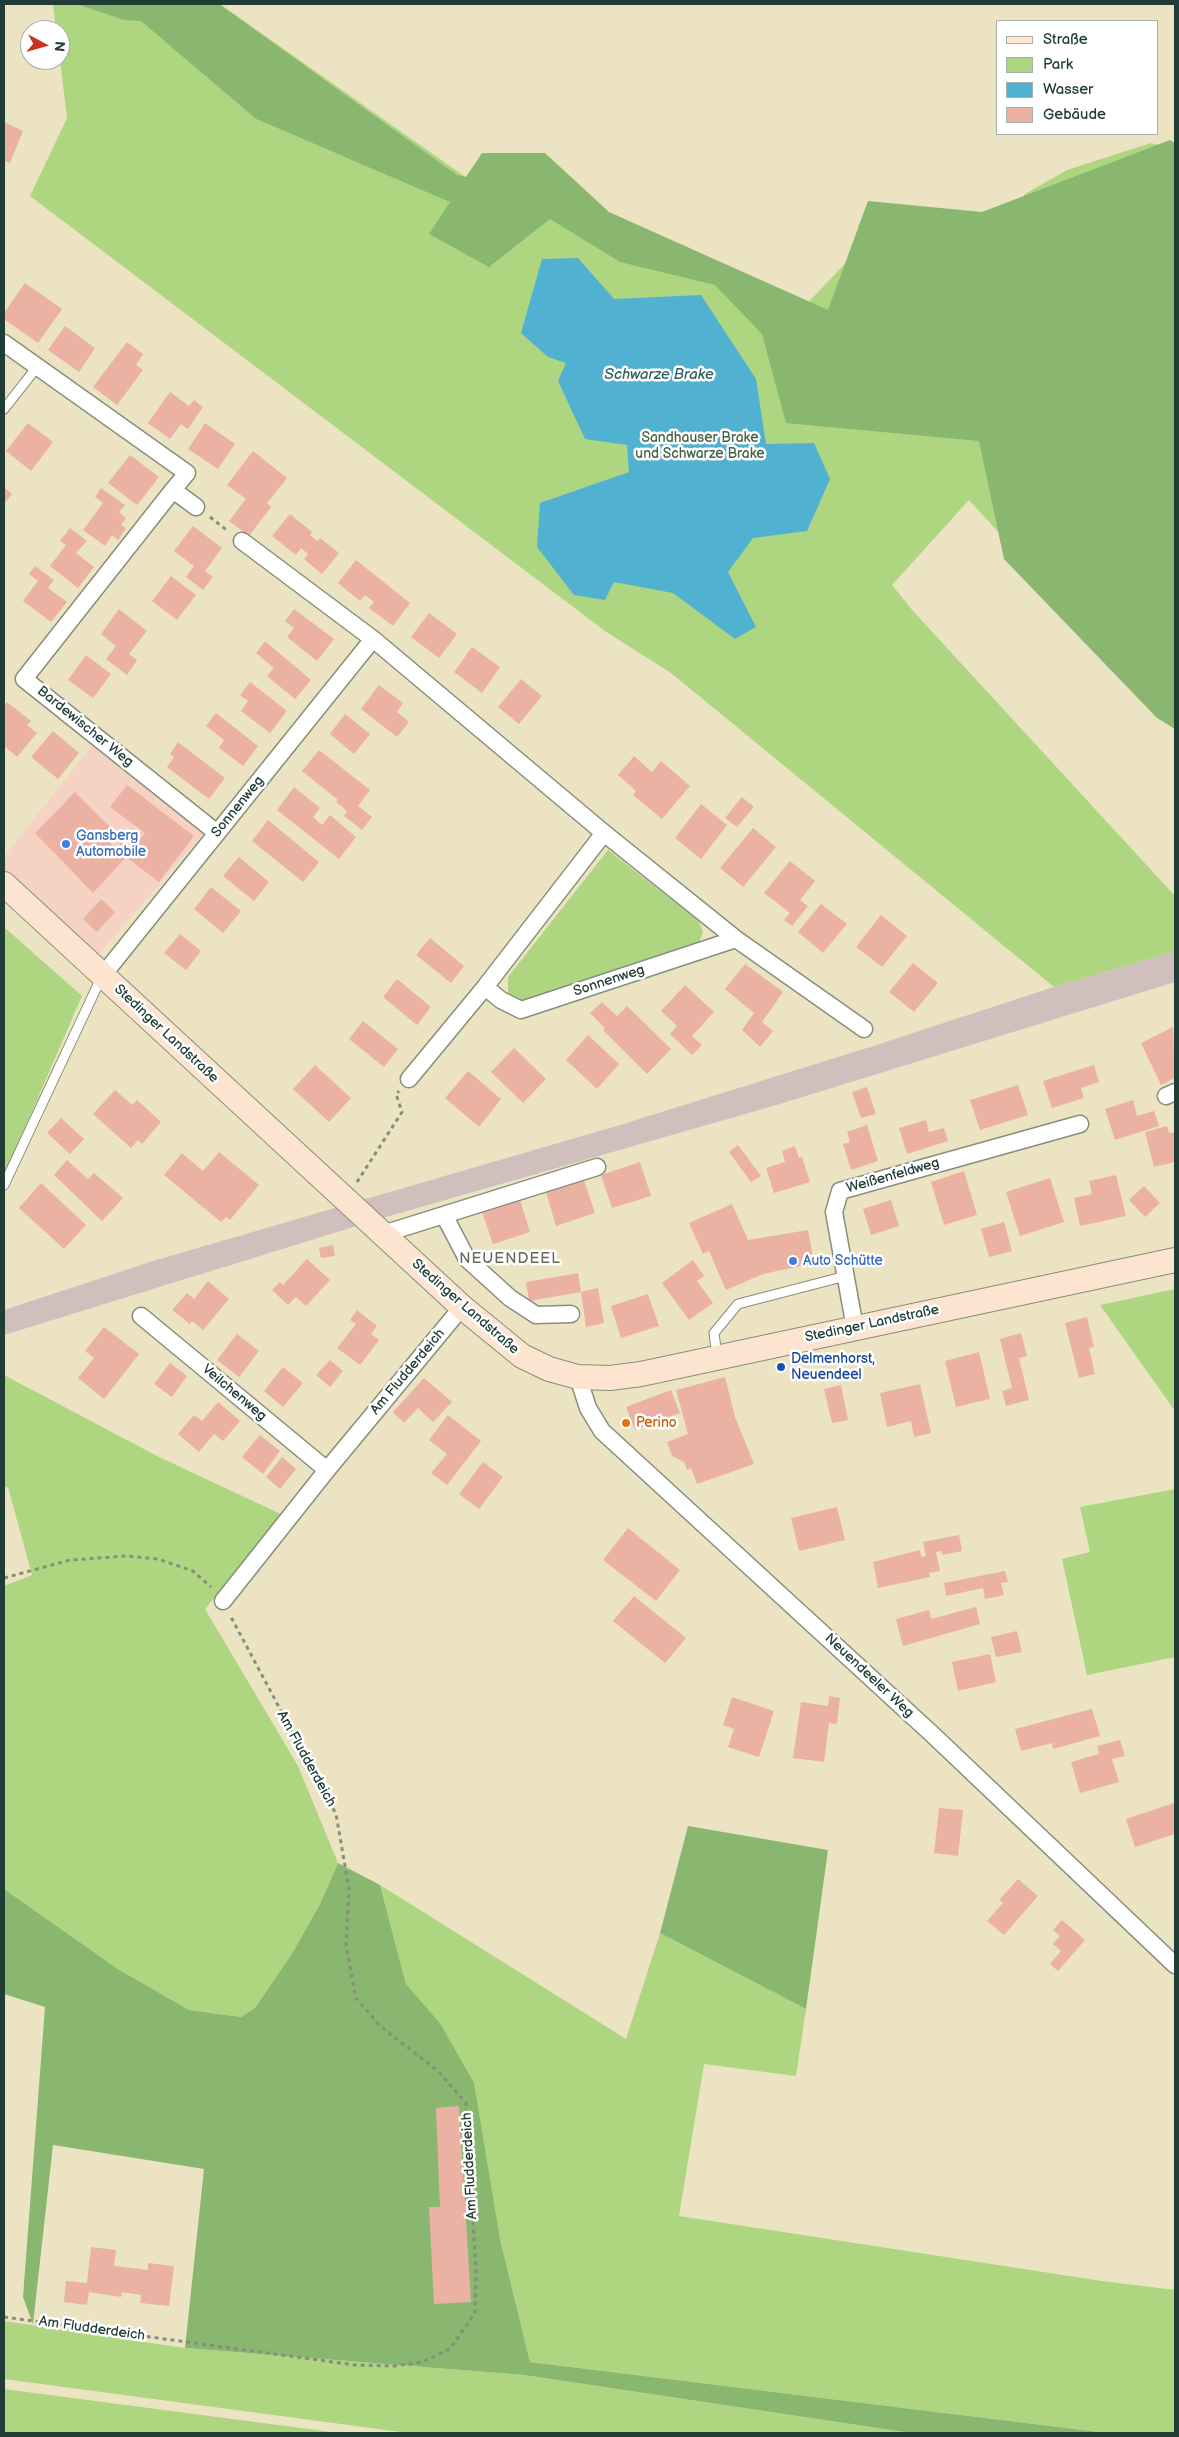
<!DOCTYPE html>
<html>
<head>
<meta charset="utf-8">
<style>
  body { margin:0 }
  #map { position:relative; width:1179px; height:2437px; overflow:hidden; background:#ebe3c1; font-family:"Balsamiq Sans",sans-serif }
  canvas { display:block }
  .frame { position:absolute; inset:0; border:5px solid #1f3d34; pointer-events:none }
  .legend { position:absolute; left:996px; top:20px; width:162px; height:115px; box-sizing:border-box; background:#fff; border:1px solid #a5b1ae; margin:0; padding:6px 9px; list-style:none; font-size:15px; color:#1f3d34 }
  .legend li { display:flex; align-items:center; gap:10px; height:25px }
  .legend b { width:25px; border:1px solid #a5b1ae }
  .north { position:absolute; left:20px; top:20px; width:50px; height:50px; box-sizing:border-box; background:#fff; border:1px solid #a5b1ae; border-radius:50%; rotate:96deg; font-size:14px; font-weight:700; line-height:20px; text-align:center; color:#1f3d34 }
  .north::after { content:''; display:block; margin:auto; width:18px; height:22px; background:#c8321e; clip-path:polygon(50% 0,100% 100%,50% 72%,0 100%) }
</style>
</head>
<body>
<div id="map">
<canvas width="1179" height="2437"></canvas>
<div class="frame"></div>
<ul class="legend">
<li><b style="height:6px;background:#fde4d1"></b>Straße</li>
<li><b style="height:14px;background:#aed681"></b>Park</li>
<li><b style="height:14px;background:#51b1d0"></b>Wasser</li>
<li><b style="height:14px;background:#ebb2a4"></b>Gebäude</li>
</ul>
<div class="north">N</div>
</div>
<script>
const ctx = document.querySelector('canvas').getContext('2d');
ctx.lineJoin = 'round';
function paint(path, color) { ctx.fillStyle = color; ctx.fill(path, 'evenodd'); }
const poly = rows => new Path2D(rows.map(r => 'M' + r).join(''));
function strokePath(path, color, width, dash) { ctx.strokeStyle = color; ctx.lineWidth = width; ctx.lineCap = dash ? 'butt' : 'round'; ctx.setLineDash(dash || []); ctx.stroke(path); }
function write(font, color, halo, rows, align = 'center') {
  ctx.font = font + ' "Balsamiq Sans",sans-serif'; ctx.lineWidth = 5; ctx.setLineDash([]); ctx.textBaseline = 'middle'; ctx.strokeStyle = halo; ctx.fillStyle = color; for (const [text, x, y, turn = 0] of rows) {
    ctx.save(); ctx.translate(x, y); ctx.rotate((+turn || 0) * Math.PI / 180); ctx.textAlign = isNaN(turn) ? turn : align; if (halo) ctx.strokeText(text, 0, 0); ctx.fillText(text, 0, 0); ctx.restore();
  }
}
paint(poly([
  [92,746,204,833,97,956,4,875,4,857]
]), '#f6d2c4');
paint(poly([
  [1175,951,1175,982,780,1104,386,1217,4,1335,4,1310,153,1261,620,1125,867,1048,1054,987]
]), '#d1bfbe');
paint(poly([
  [53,4,76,4,124,20,114,4,220,4,474,183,751,294,780,332,859,249,858,225,881,213,1003,230,1025,194,1067,170,1151,143,1175,149,1175,724,969,500,892,585,913,611,1175,896,1175,951,1054,987,671,673,605,631,30,196,67,118,60,60,60,30,56,30],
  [154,31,338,154,256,119],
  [608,850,699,921,703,933,698,944,522,1001,508,993,508,977],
  [4,927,82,996,4,1176],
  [1175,1289,1175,1411,1100,1305],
  [4,1375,159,1457,283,1515,205,1609,298,1766,338,1863,320,1904,293,1952,255,2008,241,2017,189,2010,118,1969,4,1889,4,1586,32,1575,8,1487,4,1488],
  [1175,1489,1175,1657,1087,1675,1062,1559,1090,1552,1080,1507],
  [380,1885,626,2039,660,1933,806,2009,796,2076,704,2064,679,2216,1102,2281,1175,2290,1175,2433,1107,2433,530,2362,500,2239,440,2023,406,1984],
  [4,2321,185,2348,524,2375,911,2433,408,2433,4,2379],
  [4,2389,339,2433,4,2433]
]), '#aed681');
paint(poly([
  [76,4,219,4,457,175,466,177,482,153,545,153,609,212,828,310,868,201,982,212,1170,140,1175,143,1175,729,1157,718,1004,559,979,441,786,423,762,334,715,285,620,262,550,219,489,267,429,234,450,202,256,119,141,21,124,20],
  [688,1826,828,1850,806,2009,660,1933],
  [338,1863,380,1885,406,1984,440,2023,474,2083,500,2239,530,2362,1107,2433,911,2433,524,2375,185,2348,204,2169,53,2145,33,2324,23,2297,45,2007,4,1994,4,1889,118,1969,189,2010,241,2017,255,2008,293,1952,320,1904]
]), '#8ab76f');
paint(poly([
  [578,258,614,299,701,295,756,379,766,444,814,443,830,479,807,531,753,538,728,572,756,627,735,639,673,593,614,582,605,600,574,595,537,547,540,503,629,472,627,445,585,439,558,381,566,363,548,357,521,333,542,259]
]), '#51b1d0');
paint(poly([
  [4,122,23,131,10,163,4,161],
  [25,283,62,309,38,343,4,319,4,313],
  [65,326,95,348,79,372,48,350],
  [127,342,143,354,136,365,143,370,117,405,93,387],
  [170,392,189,406,194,400,203,407,188,429,181,424,170,439,148,423],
  [28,423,53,442,31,471,6,451],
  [205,423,235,444,218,469,188,449],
  [253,451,287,478,267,503,271,507,249,536,229,521,246,499,227,485],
  [130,455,159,477,137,505,108,483],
  [4,487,12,494,4,504],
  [101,488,125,505,119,512,126,518,121,525,126,528,118,540,112,535,105,546,83,530,103,503,95,497],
  [290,514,312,532,310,535,317,541,320,538,339,553,322,574,304,559,308,554,301,548,296,555,272,536],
  [193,526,222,548,205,571,213,577,203,590,186,577,194,566,174,551],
  [70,528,87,541,76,553,94,567,78,588,50,566,66,545,60,541],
  [356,560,410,603,393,626,369,608,374,602,365,595,360,601,338,583],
  [35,566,54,580,48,588,67,602,51,622,23,601,38,581,29,574],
  [171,576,196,595,177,620,152,601],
  [119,609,147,631,129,654,137,660,127,675,106,659,116,646,101,634],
  [294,609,334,639,317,661,287,637,294,628,285,621],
  [429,613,457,634,439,658,411,637],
  [265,641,311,680,295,699,267,676,274,668,256,653],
  [472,647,500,667,482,693,454,672],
  [86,655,111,674,93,698,68,680],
  [521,679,542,696,519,724,498,707],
  [250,682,287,711,270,733,241,711,248,701,240,695],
  [379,685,403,703,397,712,409,722,397,737,361,709],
  [7,702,31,721,27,725,37,733,17,757,4,746,4,706],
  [216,713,258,746,243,766,219,748,224,740,206,726],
  [345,714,370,734,354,754,330,734],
  [53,731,79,753,58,779,31,757],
  [178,742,225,778,209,799,167,767,174,757,170,754],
  [319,750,370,790,358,806,372,817,362,830,344,816,347,811,336,802,338,800,302,771],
  [634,756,652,772,661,761,690,786,662,819,633,795,636,791,618,775],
  [127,785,194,836,159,882,126,857,93,893,35,833,75,792,112,829,105,837,116,849,121,842,130,852,145,833,110,807],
  [294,787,320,808,313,817,322,825,330,815,356,837,339,859,277,810],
  [742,797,754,807,737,827,725,818],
  [701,804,727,825,701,859,675,838],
  [268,820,319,862,303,882,252,841],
  [753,828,776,847,743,887,720,868],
  [239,857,269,882,254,901,223,876],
  [790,861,815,881,800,900,808,906,792,926,784,920,790,913,764,893],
  [211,887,241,911,223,933,194,909],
  [101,899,115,912,97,932,83,919],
  [821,904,847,924,823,953,798,932],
  [881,915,907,936,882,967,856,947],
  [180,934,201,951,186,970,164,953],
  [430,938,464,966,451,983,416,955],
  [913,963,938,983,914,1012,889,992],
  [745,964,783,992,762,1022,773,1031,760,1047,742,1030,754,1013,725,989],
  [397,979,431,1007,417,1025,383,997],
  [685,985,714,1012,692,1036,702,1045,692,1055,670,1034,677,1026,661,1011],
  [602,1002,617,1016,627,1006,671,1049,647,1074,603,1030,605,1028,590,1013],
  [363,1021,398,1049,384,1067,349,1039],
  [1173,1027,1175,1078,1161,1085,1141,1043],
  [588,1035,619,1064,597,1089,566,1060],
  [514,1048,546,1079,523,1103,491,1072],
  [315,1065,351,1098,329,1122,293,1089],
  [1094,1065,1099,1082,1081,1088,1084,1098,1052,1108,1043,1081],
  [468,1071,501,1099,479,1127,445,1098],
  [1018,1085,1028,1115,980,1130,970,1100],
  [867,1087,876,1114,861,1118,852,1092],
  [115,1090,132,1105,137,1100,161,1122,142,1144,138,1140,131,1148,93,1114],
  [1133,1100,1137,1116,1154,1111,1159,1126,1115,1140,1105,1109],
  [61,1118,84,1139,70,1154,47,1133],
  [926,1120,929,1132,944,1128,948,1141,907,1154,899,1128],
  [867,1125,878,1161,851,1170,843,1144,850,1142,847,1132],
  [1167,1126,1169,1133,1175,1132,1175,1162,1154,1167,1145,1132],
  [738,1145,761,1176,751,1182,729,1152],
  [795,1146,799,1158,802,1157,810,1182,774,1193,766,1168,785,1162,782,1151],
  [219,1152,259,1185,230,1220,226,1217,221,1222,164,1175,182,1153,203,1171],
  [67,1160,88,1179,94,1173,123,1198,102,1221,54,1175],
  [640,1162,651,1196,612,1208,601,1175],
  [964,1171,977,1215,944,1225,931,1182],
  [1116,1175,1126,1216,1080,1226,1074,1198,1092,1194,1089,1181],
  [1050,1178,1064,1222,1020,1236,1006,1192],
  [584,1180,595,1213,556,1226,546,1192],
  [41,1183,86,1225,64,1249,19,1208],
  [1144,1186,1160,1203,1145,1217,1129,1200],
  [520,1200,530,1232,493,1244,482,1212],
  [891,1200,899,1226,871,1235,863,1209],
  [732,1204,748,1240,808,1230,814,1263,763,1274,726,1290,709,1251,703,1254,689,1223],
  [1004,1222,1012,1251,989,1257,981,1229],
  [333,1245,335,1256,321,1258,319,1248],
  [307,1259,330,1280,306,1306,296,1297,288,1305,272,1290,280,1282,283,1285],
  [693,1260,704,1276,697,1281,713,1303,689,1320,662,1283],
  [578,1273,581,1292,529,1301,526,1282],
  [208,1281,229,1299,203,1330,192,1321,190,1324,172,1310,187,1293,194,1299],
  [598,1288,604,1323,586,1327,581,1292],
  [648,1294,659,1326,621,1338,611,1306],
  [357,1310,377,1326,371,1334,379,1340,360,1365,337,1348,356,1324,350,1320],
  [1087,1317,1094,1347,1089,1348,1095,1374,1079,1378,1065,1323],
  [104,1327,139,1354,104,1399,78,1378,94,1358,85,1351],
  [1021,1333,1027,1356,1019,1358,1029,1400,1006,1406,1002,1391,1012,1388,1000,1339],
  [237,1334,259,1351,239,1377,217,1360],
  [979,1352,990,1399,956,1407,945,1361],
  [330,1360,343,1371,330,1387,316,1375],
  [170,1363,187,1376,172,1397,154,1384],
  [283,1367,303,1383,283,1407,264,1391],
  [725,1377,735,1417,754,1464,697,1484,691,1468,687,1470,684,1462,672,1456,667,1442,688,1434,676,1390],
  [424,1378,452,1402,433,1422,418,1408,404,1423,393,1412],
  [920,1384,931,1433,914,1437,911,1421,887,1427,880,1393],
  [841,1385,848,1420,832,1423,824,1389],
  [671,1390,680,1413,635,1430,626,1407],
  [218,1402,240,1421,223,1441,214,1434,199,1452,178,1434,194,1415,202,1421],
  [448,1415,481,1441,447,1485,431,1473,447,1454,429,1440],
  [260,1435,280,1451,263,1474,242,1457],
  [282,1457,296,1469,280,1489,266,1477],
  [483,1462,503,1477,479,1509,459,1494],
  [837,1507,845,1540,799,1551,791,1518],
  [628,1528,680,1570,656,1601,603,1560],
  [959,1535,962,1551,942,1555,942,1551,936,1552,940,1571,929,1573,930,1577,878,1588,873,1562,920,1550,921,1557,926,1556,923,1542],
  [1005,1571,1008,1582,1001,1583,1004,1595,985,1599,983,1588,946,1596,944,1583],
  [634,1596,686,1638,665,1663,613,1621],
  [976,1607,980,1624,903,1646,896,1619,929,1610,931,1619],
  [1017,1631,1022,1652,996,1657,991,1637],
  [990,1654,996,1682,958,1691,952,1662],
  [829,1696,840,1698,837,1724,829,1723,824,1762,793,1758,801,1702,828,1706],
  [732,1697,774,1711,759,1757,728,1747,734,1729,723,1725],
  [1092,1709,1100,1736,1053,1749,1052,1743,1021,1751,1015,1729],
  [1120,1740,1125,1756,1112,1759,1119,1782,1080,1793,1071,1762,1099,1754,1097,1746],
  [1174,1803,1175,1834,1135,1847,1126,1819],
  [939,1808,963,1810,958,1856,934,1853],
  [1018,1879,1038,1896,1004,1935,987,1921,1003,1903,999,1900],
  [1062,1920,1085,1940,1058,1971,1050,1964,1061,1951,1053,1944,1060,1936,1053,1930],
  [459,2106,471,2302,434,2304,429,2207,440,2207,436,2108],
  [91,2247,116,2250,114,2266,148,2270,148,2263,174,2266,169,2306,140,2303,141,2295,122,2292,121,2297,89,2292,87,2305,64,2302,66,2281,87,2283]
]), '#ebb2a4');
const service = poly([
  [4,409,37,367],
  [4,1185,102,976],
  [717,1356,714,1333,738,1304,846,1276]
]);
const minor = poly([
  [4,343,187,473,173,490,196,507],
  [173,490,24,679,217,833],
  [242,541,373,639],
  [103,975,373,639,604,833,736,939,864,1029],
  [485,987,501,1000,521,1010,736,939],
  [409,1079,485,987,604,833],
  [1166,1096,1175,1092],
  [444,1215,467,1259,510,1298,536,1315,571,1314],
  [383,1234,597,1167],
  [141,1316,327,1470],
  [855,1328,834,1212,840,1191,1080,1124],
  [578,1377,588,1408,602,1431,933,1735,1175,1965],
  [223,1601,327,1470,462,1307]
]);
const secondary = poly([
  [4,884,462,1307,522,1356,549,1369,578,1377,610,1378,641,1374,1175,1260]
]);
strokePath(service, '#85907a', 11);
strokePath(minor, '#85907a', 19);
strokePath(secondary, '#85907a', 26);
strokePath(poly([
  [210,517,229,532],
  [357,1182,402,1112,396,1094,399,1091],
  [4,1578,70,1560,126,1556,158,1559,193,1571,211,1587],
  [4,2317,355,2365,394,2366,423,2362,450,2349,475,2313,476,2272,466,2103,438,2071,380,2026,356,1998,346,1944,349,1889,336,1814,231,1617]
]), '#85907a', 3, [4, 4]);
strokePath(service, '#fff', 9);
strokePath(minor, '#fff', 16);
strokePath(secondary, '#fde4d1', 24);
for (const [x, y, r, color] of [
  [66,844,5,"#3f7fe0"],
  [793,1261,5,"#3f7fe0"],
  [781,1367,5,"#1a4fb4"],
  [626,1423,5,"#e8710a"]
]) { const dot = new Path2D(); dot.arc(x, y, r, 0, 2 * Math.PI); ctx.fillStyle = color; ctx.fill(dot); strokePath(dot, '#fff', 2); }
write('14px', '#436347', '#fff', [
  ["Sandhauser Brake",700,438],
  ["und Schwarze Brake",700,454]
]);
write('14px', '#1f3d34', '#fff', [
  ["Bardewischer Weg",85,727,39],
  ["Sonnenweg",238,807,-51],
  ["Sonnenweg",609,981,-18],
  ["Stedinger Landstraße",166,1034,43],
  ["Weißenfeldweg",893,1176,-16],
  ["Stedinger Landstraße",465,1307,41],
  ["Stedinger Landstraße",872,1324,-12],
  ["Am Fludderdeich",408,1372,-50],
  ["Veilchenweg",234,1393,40],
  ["Neuendeeler Weg",869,1676,43],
  ["Am Fludderdeich",306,1759,61],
  ["Am Fludderdeich",470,2166,-93],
  ["Am Fludderdeich",92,2329,8]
]);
write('14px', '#366cbe', '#fff', [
  ["Gansberg",76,836],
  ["Automobile",76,852],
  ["Auto Schütte",803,1261]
], 'left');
write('14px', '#164399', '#fff', [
  ["Delmenhorst,",791,1359],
  ["Neuendeel",791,1375]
], 'left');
write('14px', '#c56008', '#fff', [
  ["Perino",636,1423]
], 'left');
write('italic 15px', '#2e6063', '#fff', [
  ["Schwarze Brake",659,375]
]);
ctx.letterSpacing = '1px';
write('15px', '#66665b', '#fff', [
  ["NEUENDEEL",510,1259]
]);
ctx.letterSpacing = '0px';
</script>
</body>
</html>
